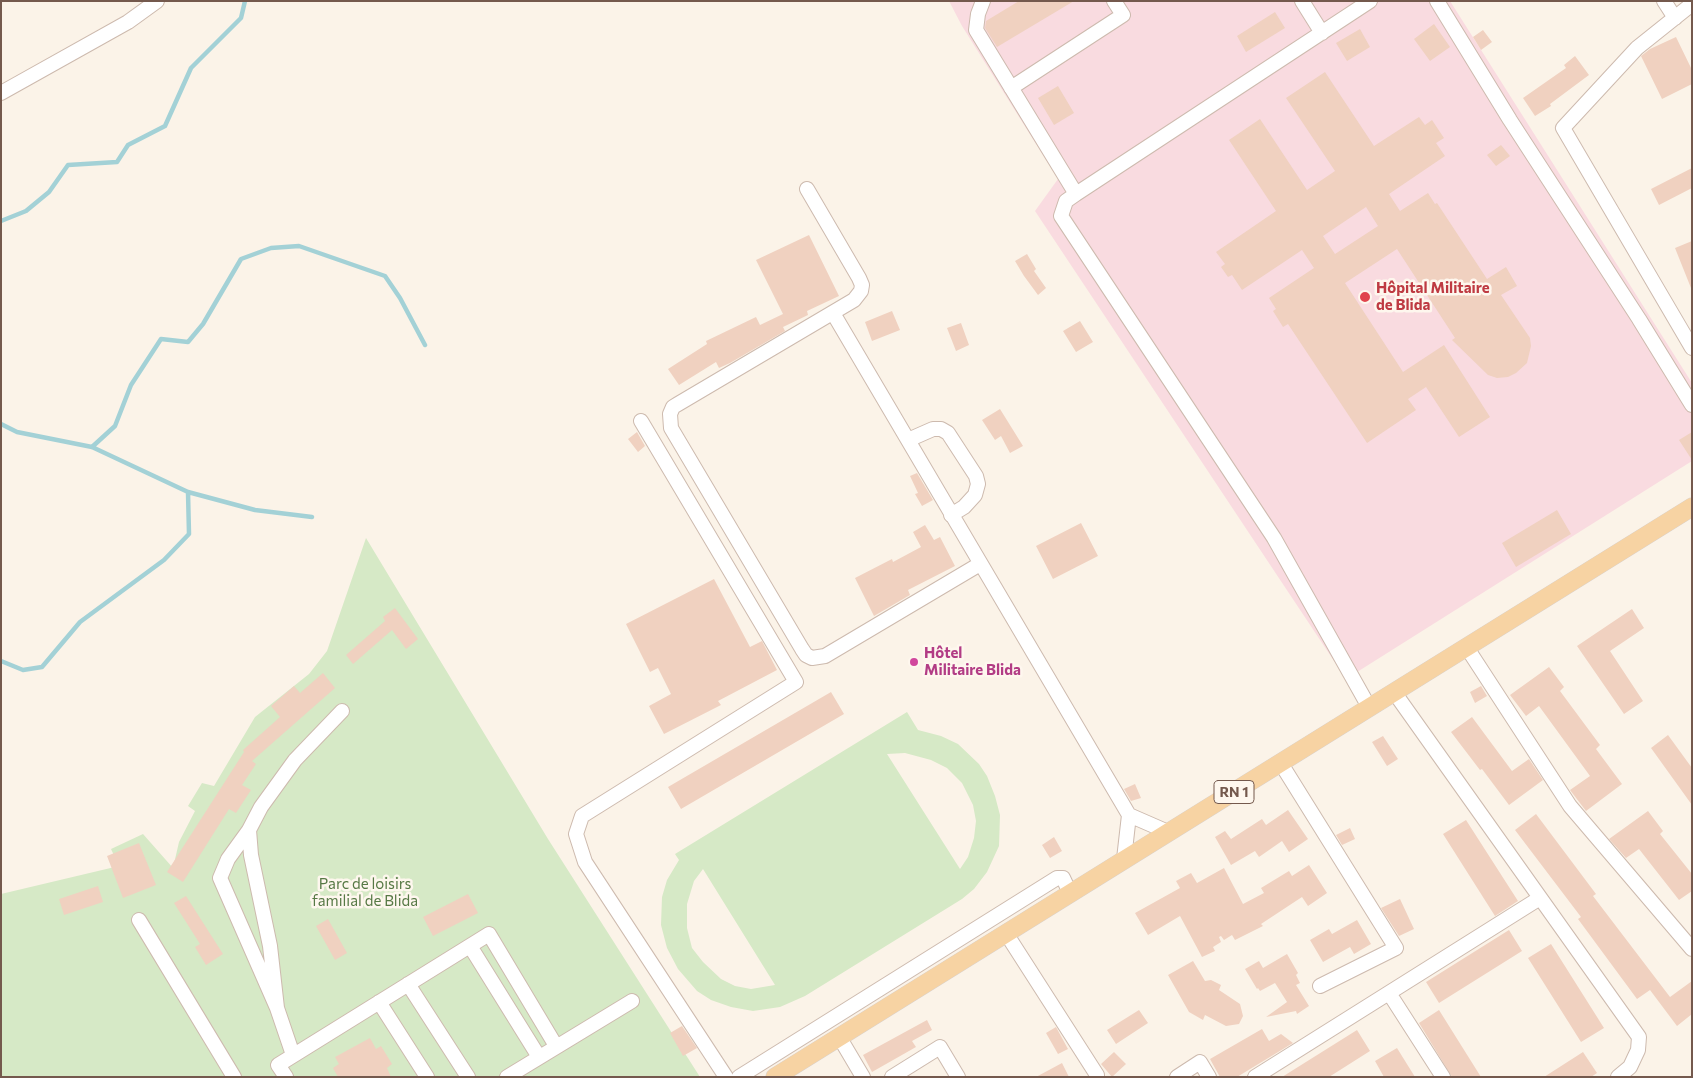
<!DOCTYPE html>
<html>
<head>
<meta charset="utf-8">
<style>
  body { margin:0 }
  #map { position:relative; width:1693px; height:1078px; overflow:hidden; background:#fbf3e8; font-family:Commissioner,sans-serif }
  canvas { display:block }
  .frame { position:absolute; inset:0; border:2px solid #74594d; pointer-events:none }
</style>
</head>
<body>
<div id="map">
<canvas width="1693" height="1078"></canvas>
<div class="frame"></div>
</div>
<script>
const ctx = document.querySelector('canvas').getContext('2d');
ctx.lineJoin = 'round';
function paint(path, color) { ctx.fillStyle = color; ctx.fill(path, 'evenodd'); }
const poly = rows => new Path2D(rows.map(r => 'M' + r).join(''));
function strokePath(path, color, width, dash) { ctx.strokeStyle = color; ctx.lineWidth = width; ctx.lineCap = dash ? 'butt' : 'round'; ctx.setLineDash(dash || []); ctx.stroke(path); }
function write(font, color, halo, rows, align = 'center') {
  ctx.font = font + ' Commissioner,sans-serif'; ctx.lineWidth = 5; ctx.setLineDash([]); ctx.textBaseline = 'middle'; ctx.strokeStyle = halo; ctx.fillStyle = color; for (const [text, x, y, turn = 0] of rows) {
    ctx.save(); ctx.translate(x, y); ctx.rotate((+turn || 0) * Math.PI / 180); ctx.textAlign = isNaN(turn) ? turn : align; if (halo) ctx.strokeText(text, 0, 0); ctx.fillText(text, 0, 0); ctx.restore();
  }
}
paint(poly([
  [949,1,1450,1,1692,383,1692,461,1346,679,1035,211,1058,179,962,26]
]), '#f9dbe0');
paint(poly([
  [366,538,548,839,700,1077,1,1077,1,894,119,866,111,849,143,834,173,868,179,842,195,811,188,806,202,783,214,786,255,717,309,674,327,651],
  [907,712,918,730,941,736,958,744,979,764,987,776,995,796,1000,815,999,846,987,872,974,889,962,899,805,996,780,1007,753,1011,731,1007,711,1000,697,991,678,969,667,948,661,925,662,897,667,880,679,860,675,854],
  [905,753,931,760,947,768,962,783,973,805,976,821,974,838,968,857,960,869,887,754],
  [703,869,775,985,751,989,735,986,721,979,703,962,692,948,687,928,687,904,694,881]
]), '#d6e9c6');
strokePath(poly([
  [1,221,26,211,49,192,68,165,117,162,128,145,165,126,191,68,241,18,245,1],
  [1,424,17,432,92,447,188,492,255,510,312,517],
  [92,447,115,426,131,385,161,339,188,342,203,324,241,259,271,248,299,246,385,276,400,298,425,345],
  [1,661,23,670,42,667,80,622,164,560,189,534,188,492]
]), '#a3d1d6', 4.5);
paint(poly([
  [1019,1,1074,1,997,47,985,28,986,21],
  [1275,12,1285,28,1246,52,1237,36],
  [1434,24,1450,47,1430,61,1414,39],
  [1360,29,1370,47,1347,61,1336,43],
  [1483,30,1492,42,1481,50,1473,37],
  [1676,37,1692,70,1692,84,1662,99,1641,56,1650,49],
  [1575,56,1589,75,1550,104,1551,106,1535,116,1523,98,1566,68,1564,65],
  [1325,72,1374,146,1419,117,1425,125,1432,120,1444,138,1436,143,1445,156,1389,194,1400,211,1428,193,1435,204,1437,203,1487,279,1506,267,1517,286,1501,295,1530,338,1531,346,1527,363,1516,373,1508,377,1497,378,1488,375,1452,340,1455,338,1397,249,1345,283,1403,372,1444,345,1490,417,1459,437,1426,387,1408,399,1416,410,1367,443,1288,324,1283,327,1273,311,1276,309,1269,298,1314,268,1302,250,1242,290,1232,275,1228,277,1221,267,1225,264,1216,252,1276,211,1229,140,1260,119,1307,190,1335,171,1286,98],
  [1366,207,1378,226,1335,254,1323,236],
  [1058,86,1074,113,1054,125,1038,98],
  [1501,145,1510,156,1496,166,1487,155],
  [1692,168,1692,188,1659,205,1651,189],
  [809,235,839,296,807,311,808,315,783,327,785,331,730,363,719,368,716,362,679,385,668,369,707,344,706,341,756,317,760,325,783,314,756,260],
  [1692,241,1692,288,1691,288,1675,248],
  [1027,254,1036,269,1034,271,1046,288,1038,295,1024,276,1015,261],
  [892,311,900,330,872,341,865,322],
  [1080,321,1093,342,1076,352,1063,331],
  [961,323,969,345,956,351,947,328],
  [1000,409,1023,446,1010,453,1001,436,995,440,982,420],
  [637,432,645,446,638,452,628,439],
  [1692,432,1692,460,1679,440],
  [917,473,933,500,922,506,915,494,918,493,910,476],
  [1557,510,1571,534,1516,567,1502,543],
  [1081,523,1098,556,1053,579,1036,546],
  [925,525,934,540,940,537,955,566,908,590,910,595,874,616,855,578,892,559,893,562,921,547,913,532],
  [714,579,750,647,762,641,777,670,718,701,721,705,664,734,649,706,671,694,658,668,650,672,626,624],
  [395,608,418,639,406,649,392,630,353,664,346,655,385,621,383,617],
  [1632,609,1644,628,1610,651,1643,701,1624,714,1577,646],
  [1549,667,1564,687,1560,691,1600,745,1596,749,1622,784,1586,811,1570,790,1590,776,1539,706,1526,716,1510,695],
  [323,673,335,688,252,761,256,764,242,785,251,790,236,813,229,809,183,882,167,872,244,752,243,750,280,717,271,706,294,686,300,693],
  [1481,686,1487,696,1475,703,1470,692],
  [831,692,844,714,681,809,668,787],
  [1472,717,1512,771,1529,759,1543,780,1509,805,1482,769,1480,770,1451,732],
  [1668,735,1692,768,1692,805,1651,748],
  [1383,736,1398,759,1387,766,1372,742],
  [1135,784,1141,798,1131,801,1124,789],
  [1288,810,1308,839,1289,852,1282,841,1259,857,1255,851,1231,865,1215,837,1225,831,1231,839,1262,819,1266,825],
  [1648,811,1663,831,1660,834,1692,874,1692,891,1679,900,1639,849,1626,858,1609,839],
  [1536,814,1596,894,1593,896,1670,997,1692,981,1692,1014,1677,1026,1650,990,1637,999,1578,919,1581,917,1515,830],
  [1466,820,1518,901,1495,916,1443,834],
  [1350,828,1355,839,1342,845,1336,835],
  [1054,837,1062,851,1050,858,1042,845],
  [139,843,156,885,123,898,107,856],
  [1309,865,1327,893,1308,906,1302,897,1261,924,1263,926,1235,940,1232,935,1224,940,1221,936,1219,937,1221,942,1213,947,1215,951,1202,957,1180,916,1148,935,1135,913,1180,888,1176,881,1191,873,1197,883,1224,868,1243,904,1264,893,1261,888,1289,871,1292,876],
  [98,886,103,902,64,915,59,899],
  [468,894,478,913,433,936,423,917],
  [186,896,223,954,206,965,195,947,200,944,174,903],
  [1400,899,1414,929,1399,936,1381,908],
  [328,919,347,953,335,960,316,926],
  [1357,920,1371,944,1354,954,1350,947,1323,962,1310,940,1329,929,1332,934],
  [1509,930,1522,951,1439,1003,1426,982],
  [1551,944,1604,1028,1581,1042,1528,958],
  [1287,954,1298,973,1296,975,1300,983,1296,985,1309,1006,1297,1014,1296,1011,1266,1017,1287,1002,1275,983,1260,991,1258,988,1257,989,1245,969,1259,961,1263,968],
  [1193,961,1205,981,1211,980,1221,985,1219,990,1240,1004,1243,1016,1239,1024,1226,1026,1205,1015,1203,1020,1189,1012,1168,975],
  [1139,1010,1148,1023,1116,1044,1107,1030],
  [1439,1010,1481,1077,1452,1077,1419,1023],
  [927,1020,932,1030,912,1041,916,1047,872,1072,863,1055],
  [682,1026,697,1048,683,1056,670,1033],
  [1056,1027,1068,1049,1058,1054,1046,1033],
  [1262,1029,1269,1041,1281,1034,1293,1043,1237,1077,1220,1077,1210,1059],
  [1357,1030,1370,1051,1329,1077,1282,1077],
  [370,1038,376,1049,381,1046,392,1064,387,1068,391,1077,338,1077,333,1068,339,1064,335,1057],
  [1397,1048,1415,1077,1384,1077,1375,1061],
  [1114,1052,1126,1064,1112,1077,1101,1064],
  [1583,1052,1597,1073,1591,1077,1544,1077],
  [1062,1063,1069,1077,1036,1077]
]), '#f0d1c0');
const minor = poly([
  [983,1,978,14,976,30,1076,194],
  [1302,1,1322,33],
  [1437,1,1510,120,1639,319,1692,405],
  [1664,1,1675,18],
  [1692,4,1637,48,1563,128,1692,348],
  [1011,88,1123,15,1114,1],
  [1,93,128,22,157,1],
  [807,189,859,278,862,285,861,291,854,300,678,404,673,407,670,414,671,428,802,649,806,655,812,658,825,656,980,564],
  [833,313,1129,815,1168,832],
  [641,421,796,682,582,816,576,834,585,862,726,1077],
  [908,440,933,429,941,429,948,433,976,476,978,484,975,495,964,507,951,515],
  [1471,654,1570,806,1692,949],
  [1399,699,1639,1037,1638,1050,1630,1067,1618,1077],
  [1369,707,1274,538,1061,216,1066,201,1076,194,1370,1],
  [1285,770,1396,948,1320,986],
  [249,830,228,859,220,878,277,1008,293,1055],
  [1124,859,1129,815],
  [139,920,234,1077],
  [1011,941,1097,1075],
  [470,946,539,1057],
  [408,984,468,1077],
  [1389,993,1443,1077],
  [379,1002,427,1077],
  [277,1008,270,946,251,855,249,830,261,807,295,760,342,711],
  [844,1045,863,1077],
  [286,1077,278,1065,489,934,556,1046],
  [507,1077,632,1001],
  [739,1077,1057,878,1063,878,1070,893],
  [892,1077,940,1047,958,1077],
  [1177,1077,1200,1062,1209,1077],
  [1255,1077,1540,898]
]);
const major = poly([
  [775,1077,1692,507]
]);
strokePath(minor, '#cdbaae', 16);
strokePath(major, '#d8d1cd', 19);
strokePath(minor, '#fff', 14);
strokePath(major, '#f7d3a3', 18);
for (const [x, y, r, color] of [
  [1365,297,6,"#e0444e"],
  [914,662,5,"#d1479c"]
]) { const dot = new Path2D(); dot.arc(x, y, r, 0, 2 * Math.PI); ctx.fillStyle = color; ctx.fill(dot); strokePath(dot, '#fef7ee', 2); }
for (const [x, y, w] of [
  [1234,792,40]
]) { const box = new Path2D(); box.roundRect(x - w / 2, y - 11.5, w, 23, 4); ctx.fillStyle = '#fef7ee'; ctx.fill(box); strokePath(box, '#74594d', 1); }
write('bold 14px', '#74594d', null, [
  ["RN 1",1234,792]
]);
write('bold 15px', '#be3a42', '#fef7ee', [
  ["Hôpital Militaire",1376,288],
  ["de Blida",1376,305]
], 'left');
write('bold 15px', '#b23c85', '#fef7ee', [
  ["Hôtel",924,653],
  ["Militaire Blida",924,670]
], 'left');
write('15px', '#577945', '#fef7ee', [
  ["Parc de loisirs",365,884],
  ["familial de Blida",365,901]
]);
</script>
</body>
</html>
